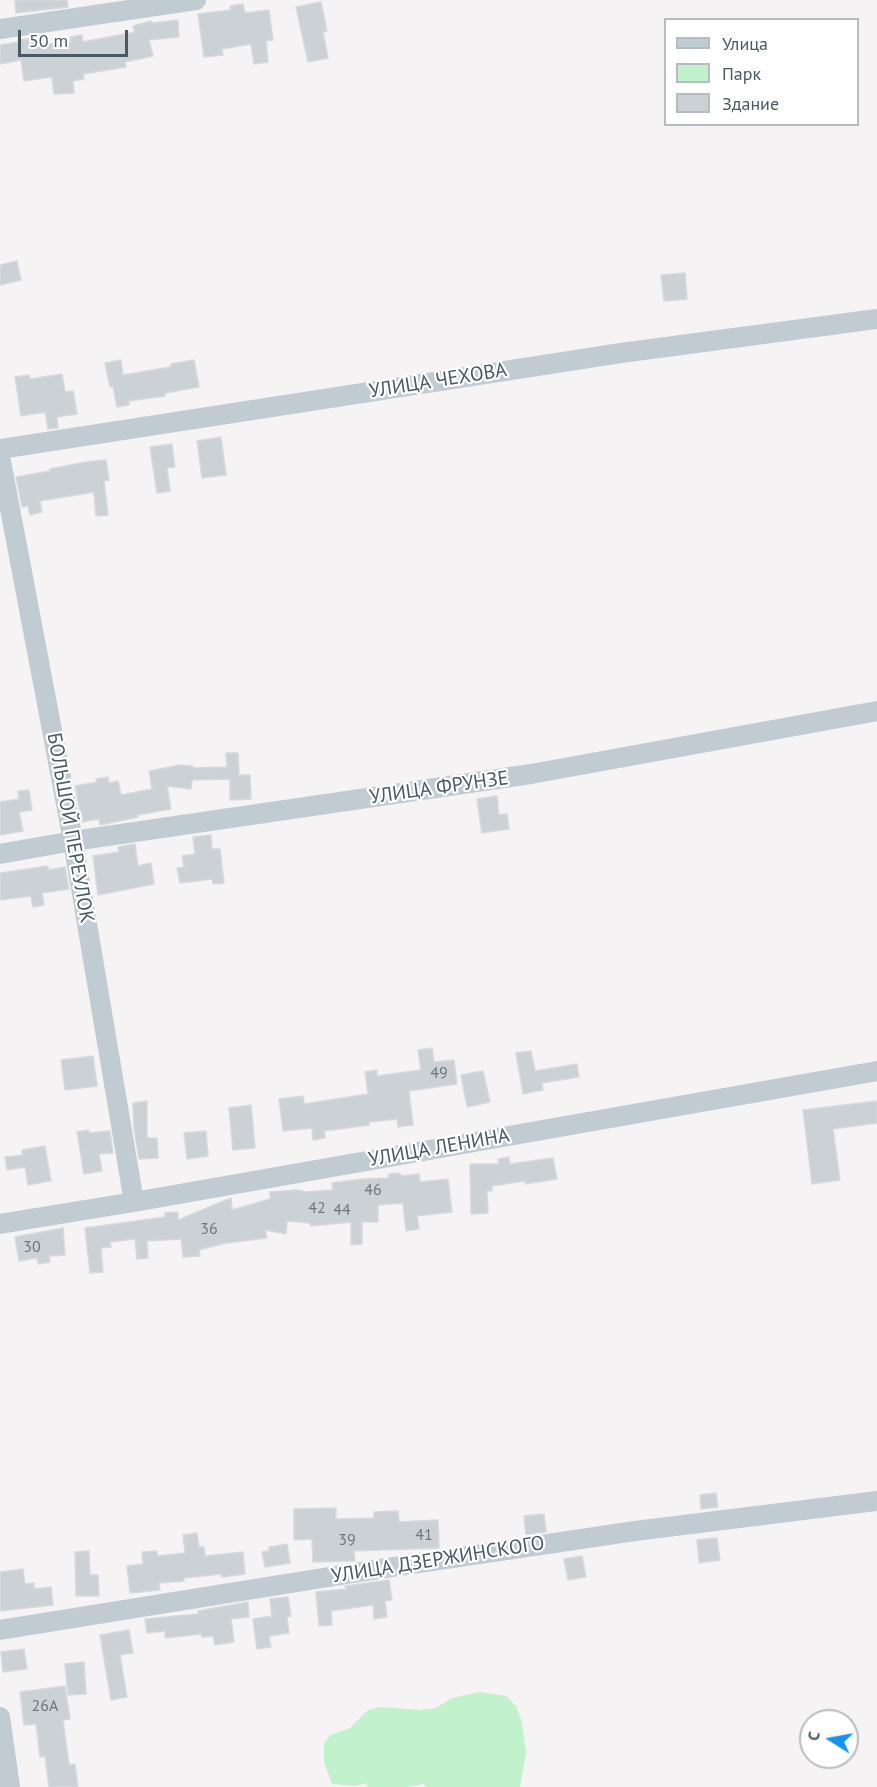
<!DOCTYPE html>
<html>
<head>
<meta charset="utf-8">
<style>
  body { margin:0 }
  #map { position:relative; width:877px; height:1787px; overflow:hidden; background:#f5f3f3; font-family:"PT Sans",sans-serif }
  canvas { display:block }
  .legend { position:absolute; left:664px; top:18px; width:195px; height:108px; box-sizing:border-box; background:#fff; border:2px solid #b6bdc0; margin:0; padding:8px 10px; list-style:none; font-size:18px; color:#495a61 }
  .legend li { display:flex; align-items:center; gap:12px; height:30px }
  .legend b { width:30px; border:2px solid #b6bdc0 }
  .north { position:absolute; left:799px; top:1709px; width:60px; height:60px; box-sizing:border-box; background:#fff; border:2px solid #b6bdc0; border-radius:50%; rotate:281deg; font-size:16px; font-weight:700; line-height:24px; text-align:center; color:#495a61 }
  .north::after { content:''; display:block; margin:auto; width:21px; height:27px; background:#1294ef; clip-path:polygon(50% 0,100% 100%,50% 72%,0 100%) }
  .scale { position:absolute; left:18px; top:30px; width:110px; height:27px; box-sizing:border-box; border:3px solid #495a61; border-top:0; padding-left:8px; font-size:18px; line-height:21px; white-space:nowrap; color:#495a61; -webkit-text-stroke:4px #fff; paint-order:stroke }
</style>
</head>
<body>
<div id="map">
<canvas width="877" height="1787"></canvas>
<ul class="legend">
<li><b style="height:8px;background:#c0ccd2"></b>Улица</li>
<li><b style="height:16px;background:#c1f2cc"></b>Парк</li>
<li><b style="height:16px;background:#ccd1d5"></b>Здание</li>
</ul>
<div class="north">С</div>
<div class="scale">50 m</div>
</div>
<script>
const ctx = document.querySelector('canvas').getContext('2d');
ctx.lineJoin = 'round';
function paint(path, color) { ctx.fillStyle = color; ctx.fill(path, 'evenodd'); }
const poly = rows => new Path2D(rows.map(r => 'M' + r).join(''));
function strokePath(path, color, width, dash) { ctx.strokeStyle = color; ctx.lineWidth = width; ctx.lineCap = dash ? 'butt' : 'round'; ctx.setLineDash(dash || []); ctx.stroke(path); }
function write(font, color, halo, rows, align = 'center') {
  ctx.font = font + ' "PT Sans",sans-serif'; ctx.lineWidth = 4.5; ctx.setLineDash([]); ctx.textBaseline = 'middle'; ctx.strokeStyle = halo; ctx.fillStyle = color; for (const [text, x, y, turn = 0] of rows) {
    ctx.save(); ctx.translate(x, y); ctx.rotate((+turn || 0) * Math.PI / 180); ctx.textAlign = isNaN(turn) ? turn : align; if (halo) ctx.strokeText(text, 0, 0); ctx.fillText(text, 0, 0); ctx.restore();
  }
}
paint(poly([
  [480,1692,506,1696,516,1706,522,1722,526,1753,520,1787,427,1787,423,1784,407,1787,368,1787,366,1783,355,1786,332,1784,324,1762,324,1744,330,1735,350,1728,368,1710,381,1707,420,1710,436,1708,452,1698]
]), '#c1f2cc');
const building = poly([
  [15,0,67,0,68,7,16,13,15,0],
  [321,2,327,31,323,32,328,58,308,62,296,7,321,2],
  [243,4,245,13,269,10,273,40,266,41,268,62,254,64,251,44,222,49,223,55,204,57,198,14,231,10,230,6,243,4],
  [178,20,179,37,149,40,153,56,125,62,126,67,83,74,84,79,73,81,74,93,54,94,52,77,24,81,21,60,0,64,0,45,19,42,18,40,34,38,35,45,71,42,70,37,82,35,83,42,135,32,133,26,151,21,152,23,178,20],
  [17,261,21,280,0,285,0,265,17,261],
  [685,273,687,299,664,301,661,275,685,273],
  [121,360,123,375,171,367,171,364,194,360,199,387,165,393,165,396,129,401,129,405,117,407,113,386,110,387,105,363,121,360],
  [62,374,65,392,73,391,77,414,57,417,58,428,48,429,45,412,21,416,15,377,29,375,30,379,62,374],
  [221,437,226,475,202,478,197,441,221,437],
  [172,444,175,467,167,468,170,491,157,493,150,447,172,444],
  [106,460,109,480,104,481,108,515,96,516,94,492,40,501,42,512,30,515,28,506,22,507,16,477,50,471,50,469,86,462,106,460],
  [226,753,238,753,239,775,250,775,251,799,230,800,230,779,192,780,191,789,167,786,171,809,137,815,138,817,100,825,99,819,82,822,75,786,97,782,96,779,108,777,109,783,118,781,121,795,152,789,149,771,180,765,193,766,193,768,227,767,226,753],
  [29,790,32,810,19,812,23,831,0,835,0,802,19,799,18,791,29,790],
  [497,796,499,815,507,814,509,829,482,833,477,799,497,796],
  [211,835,212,849,220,849,224,883,213,884,212,879,180,883,177,868,184,867,182,856,195,854,193,837,211,835],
  [135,844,138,866,151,863,154,884,98,895,93,856,119,852,118,847,135,844],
  [48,866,48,870,65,867,69,889,42,893,44,905,33,907,31,896,0,900,0,873,48,866],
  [432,1048,434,1062,454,1060,457,1084,409,1091,413,1125,398,1127,397,1119,369,1122,369,1125,324,1131,325,1138,313,1140,312,1128,283,1131,279,1099,303,1096,304,1104,368,1094,365,1072,377,1070,377,1076,421,1070,418,1050,432,1048],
  [531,1051,535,1071,577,1064,579,1077,542,1083,543,1090,523,1094,516,1053,531,1051],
  [93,1056,97,1086,65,1090,61,1060,93,1056],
  [483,1071,490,1102,467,1107,461,1075,483,1071],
  [147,1101,147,1138,157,1138,158,1158,139,1159,134,1129,133,1103,147,1101],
  [877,1101,877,1123,833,1129,840,1180,812,1184,803,1110,877,1101],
  [251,1105,255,1148,233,1150,229,1108,251,1105],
  [89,1130,89,1133,110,1131,113,1153,99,1154,102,1171,84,1174,77,1132,89,1130],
  [206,1131,208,1156,187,1159,184,1133,206,1131],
  [45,1146,51,1181,28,1185,25,1167,7,1170,5,1157,23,1155,22,1150,45,1146],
  [509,1157,510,1164,553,1158,557,1179,525,1184,525,1181,492,1186,492,1191,487,1191,488,1213,471,1214,470,1164,499,1164,498,1159,509,1157],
  [400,1173,401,1176,419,1174,420,1182,448,1179,452,1212,417,1216,419,1229,406,1231,403,1203,378,1205,378,1222,362,1222,362,1244,351,1245,351,1222,311,1226,310,1223,287,1221,286,1234,265,1230,267,1238,226,1243,199,1250,200,1256,183,1257,181,1239,147,1241,148,1258,137,1259,135,1239,110,1242,111,1247,101,1248,103,1272,90,1273,85,1228,165,1217,165,1213,178,1212,178,1220,231,1198,232,1210,270,1199,270,1192,296,1190,303,1191,304,1192,333,1190,332,1183,362,1179,389,1178,389,1174,400,1173],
  [63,1228,65,1255,49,1256,50,1262,38,1264,37,1258,19,1261,15,1237,63,1228],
  [716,1493,718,1507,701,1509,700,1495,716,1493],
  [336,1508,336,1519,374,1518,374,1512,398,1511,399,1522,438,1520,439,1548,354,1551,355,1561,313,1562,312,1539,294,1540,294,1509,336,1508],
  [544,1514,546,1532,526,1535,524,1516,544,1514],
  [197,1533,199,1547,204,1547,205,1556,243,1552,245,1574,222,1577,221,1574,184,1578,184,1581,159,1583,160,1590,130,1593,127,1566,143,1564,142,1552,157,1551,157,1556,185,1553,183,1535,197,1533],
  [717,1538,720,1560,699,1563,697,1540,717,1538],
  [287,1544,290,1563,265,1567,262,1552,269,1551,269,1547,287,1544],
  [89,1551,90,1575,98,1575,99,1596,76,1596,75,1552,89,1551],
  [582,1556,586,1577,568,1580,564,1559,582,1556],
  [23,1569,25,1584,34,1583,34,1589,51,1587,53,1605,0,1611,0,1572,23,1569],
  [389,1580,392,1600,385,1601,387,1617,374,1619,373,1605,331,1611,332,1625,319,1626,316,1592,346,1589,345,1586,389,1580],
  [288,1597,291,1616,287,1617,289,1633,269,1636,271,1647,257,1649,253,1619,272,1616,270,1599,288,1597],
  [248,1602,249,1617,231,1619,234,1642,215,1645,213,1636,202,1637,201,1634,165,1638,165,1631,147,1633,145,1619,198,1614,198,1611,248,1602],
  [129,1630,133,1653,120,1655,127,1697,111,1700,100,1635,129,1630],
  [24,1649,27,1669,3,1672,1,1652,24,1649],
  [84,1662,86,1694,68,1695,65,1664,84,1662],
  [65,1686,70,1719,63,1720,69,1765,75,1764,78,1787,49,1787,45,1756,40,1757,36,1724,24,1725,20,1692,65,1686]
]);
paint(building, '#ccd1d5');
strokePath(building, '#d6dade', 1.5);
strokePath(poly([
  [0,29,196,0],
  [0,449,621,353,877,319],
  [0,456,73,841,134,1202],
  [0,854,73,841,531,774,877,711],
  [0,1224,134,1202,877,1071],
  [0,1630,366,1571,635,1531,877,1501],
  [0,1717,10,1787]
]), '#c0ccd2', 20);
write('16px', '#6a787e', null, [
  ["49",439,1073],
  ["46",373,1190],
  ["42",317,1208],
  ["44",342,1210],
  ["36",209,1229],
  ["30",32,1247],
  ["41",424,1535],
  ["39",347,1540],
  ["26А",45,1706]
]);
write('20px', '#495a61', '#fff', [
  ["УЛИЦА ЧЕХОВА",438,381,-9],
  ["УЛИЦА ФРУНЗЕ",439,788,-8],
  ["БОЛЬШОЙ ПЕРЕУЛОК",70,828,80],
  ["УЛИЦА ЛЕНИНА",439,1148,-10],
  ["УЛИЦА ДЗЕРЖИНСКОГО",438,1560,-9]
]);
</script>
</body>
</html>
